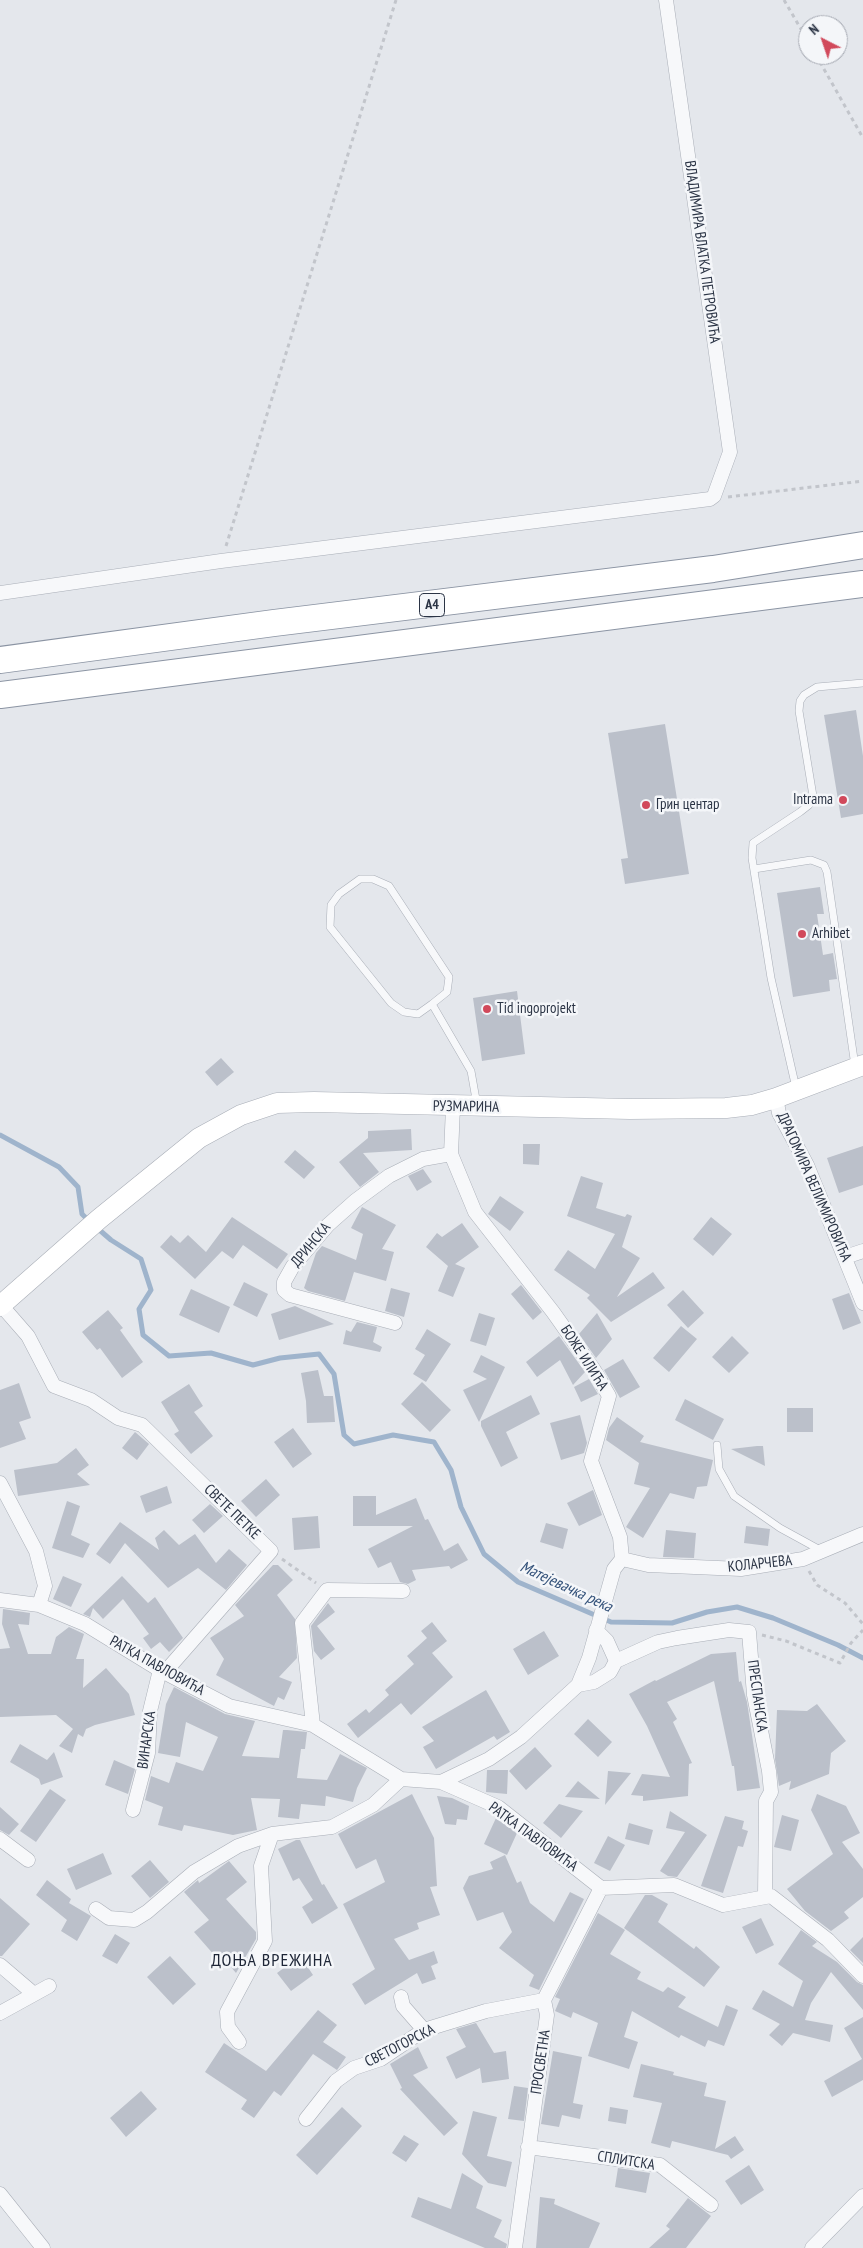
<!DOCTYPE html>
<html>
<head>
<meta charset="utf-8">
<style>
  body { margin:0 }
  #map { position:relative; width:863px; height:2248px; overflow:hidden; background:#e4e7ec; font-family:"PT Sans Narrow",sans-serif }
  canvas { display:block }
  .north { position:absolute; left:798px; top:15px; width:50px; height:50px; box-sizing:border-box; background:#f4f6f9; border:1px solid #a4a8b1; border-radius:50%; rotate:319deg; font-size:14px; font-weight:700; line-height:20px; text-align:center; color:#2b3445 }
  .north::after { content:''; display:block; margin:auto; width:18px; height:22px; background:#d1495b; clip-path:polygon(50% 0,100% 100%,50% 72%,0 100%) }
</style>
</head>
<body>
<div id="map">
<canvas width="863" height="2248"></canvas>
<div class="north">N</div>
</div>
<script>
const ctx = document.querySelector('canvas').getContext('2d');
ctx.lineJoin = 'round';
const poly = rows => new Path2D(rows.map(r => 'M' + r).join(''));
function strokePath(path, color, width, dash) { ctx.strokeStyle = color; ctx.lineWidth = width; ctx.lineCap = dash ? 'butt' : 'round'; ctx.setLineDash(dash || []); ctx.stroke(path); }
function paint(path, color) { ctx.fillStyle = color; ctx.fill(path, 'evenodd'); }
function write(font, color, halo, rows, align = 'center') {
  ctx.font = font + ' "PT Sans Narrow",sans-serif'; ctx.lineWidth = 5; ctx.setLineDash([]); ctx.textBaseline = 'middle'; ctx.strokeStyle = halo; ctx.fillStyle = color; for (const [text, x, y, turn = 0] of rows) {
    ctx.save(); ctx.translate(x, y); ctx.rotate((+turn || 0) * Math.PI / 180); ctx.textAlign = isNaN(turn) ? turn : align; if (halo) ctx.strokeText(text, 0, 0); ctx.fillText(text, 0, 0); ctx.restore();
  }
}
strokePath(poly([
  [0,1135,59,1167,78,1187,82,1214,89,1221],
  [96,1227,111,1240,141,1259,151,1290,139,1309,143,1335,169,1356,211,1353,253,1365,280,1358,319,1354,334,1374,344,1435,354,1444,393,1435,434,1442,451,1470,461,1507,484,1554,518,1582,611,1622,672,1623,707,1612,737,1607,773,1618,838,1645,863,1658]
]), '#9fb4cc', 5);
paint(poly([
  [856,710,863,756,863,814,841,818,824,715],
  [665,724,689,874,625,884,621,859,628,858,608,733],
  [820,887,824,914,817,914,823,955,833,953,837,979,829,980,830,991,793,997,777,893],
  [517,991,525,1054,482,1061,473,998],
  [221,1058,234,1072,217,1086,205,1072],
  [411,1129,412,1150,363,1153,379,1172,360,1187,339,1162,368,1138,368,1131],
  [523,1144,540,1144,539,1165,523,1164],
  [863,1146,863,1185,839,1193,827,1158],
  [295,1150,315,1167,304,1179,284,1162],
  [423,1169,432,1182,417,1191,408,1176],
  [581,1176,603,1183,596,1208,625,1217,627,1214,632,1216,622,1247,640,1258,617,1297,653,1272,665,1288,611,1322,587,1298,590,1295,554,1270,568,1250,595,1269,615,1234,567,1216],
  [500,1196,524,1212,510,1231,488,1214],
  [362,1207,396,1225,382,1249,394,1252,386,1281,354,1272,345,1301,308,1291,304,1288,316,1253,322,1246,356,1260,363,1234,351,1228],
  [232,1217,288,1254,277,1269,243,1245,233,1259,222,1251,195,1279,160,1247,171,1235,180,1243,188,1235,206,1252],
  [711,1217,732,1234,713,1256,693,1239],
  [462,1223,479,1247,455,1264,465,1268,453,1297,438,1291,448,1266,426,1247,437,1233,442,1237],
  [244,1282,268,1294,257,1317,233,1305],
  [521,1285,542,1312,533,1320,511,1294],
  [391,1288,410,1293,404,1317,385,1311],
  [191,1289,230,1307,219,1333,179,1315],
  [683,1290,704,1313,688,1328,667,1305],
  [849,1293,861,1323,843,1330,832,1299],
  [295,1306,334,1324,279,1340,271,1314],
  [108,1310,123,1328,120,1330,143,1362,122,1378,100,1348,97,1350,82,1332],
  [479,1313,495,1318,486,1346,470,1341],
  [597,1313,612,1339,596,1358,579,1334],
  [357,1322,377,1327,373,1342,382,1347,380,1352,343,1344,346,1330,351,1332],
  [681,1326,697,1339,669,1372,653,1358],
  [427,1329,451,1344,426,1382,413,1374,425,1355,415,1349],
  [559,1336,585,1372,573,1385,560,1360,537,1377,526,1362],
  [732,1336,749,1353,729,1373,712,1357],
  [481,1355,505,1367,479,1422,463,1390,487,1379,473,1372],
  [623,1359,640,1387,620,1398,604,1370],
  [318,1370,324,1396,333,1396,335,1422,307,1423,306,1401,301,1373],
  [589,1379,598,1394,581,1402,574,1387],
  [422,1382,451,1410,430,1432,401,1404],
  [19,1383,31,1418,19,1422,26,1439,0,1448,0,1390],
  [189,1384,203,1406,194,1412,213,1436,191,1454,174,1434,179,1431,161,1402],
  [531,1395,540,1414,506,1432,518,1458,501,1467,481,1426,481,1421],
  [685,1399,724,1419,713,1440,675,1420],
  [787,1408,813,1408,813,1432,787,1432],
  [580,1415,587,1443,584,1453,561,1460,550,1423],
  [617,1417,644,1436,640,1442,713,1460,707,1486,697,1487,694,1499,670,1493,643,1538,626,1527,650,1488,634,1484,639,1463,606,1440,609,1428],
  [293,1428,312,1454,293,1468,274,1442],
  [135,1432,149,1444,137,1460,122,1448],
  [763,1446,765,1466,731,1449,757,1446],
  [76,1448,89,1465,77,1474,90,1485,18,1496,14,1470,57,1463],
  [266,1479,280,1495,256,1517,241,1501],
  [167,1486,172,1503,146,1513,140,1496],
  [593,1490,602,1515,579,1526,567,1503],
  [353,1496,376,1496,376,1515,416,1498,425,1520,428,1519,444,1551,458,1543,468,1560,451,1569,449,1566,412,1570,416,1580,408,1584,400,1582,391,1562,378,1568,368,1549,413,1526,353,1526],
  [67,1501,80,1506,71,1535,90,1544,83,1558,52,1548],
  [210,1504,223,1516,204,1533,192,1520],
  [318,1516,320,1548,294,1550,292,1518],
  [120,1522,159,1550,155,1538,164,1530,179,1545,195,1534,216,1563,229,1549,247,1565,226,1590,198,1568,168,1588,125,1543,110,1564,96,1554],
  [546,1523,568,1529,563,1549,540,1542],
  [746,1526,770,1529,768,1546,744,1543],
  [666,1530,696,1533,694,1558,663,1557],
  [273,1565,278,1565,293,1580,277,1595,295,1619,297,1658,279,1677,292,1682,284,1700,278,1697,274,1706,216,1675,224,1659,210,1638,244,1616,235,1605],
  [63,1576,82,1584,71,1607,53,1599],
  [122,1576,148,1603,155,1597,183,1638,169,1652,160,1642,151,1649,143,1638,149,1634,123,1599,103,1619,93,1608,90,1617,83,1614],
  [328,1603,335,1612,317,1626,335,1649,321,1660,314,1651,311,1626],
  [3,1609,30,1613,29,1625,18,1624,28,1654,51,1654,56,1637,69,1627,84,1634,76,1659,84,1659,83,1688,106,1668,129,1694,135,1715,95,1725,86,1729,83,1737,78,1734,72,1753,59,1746,73,1729,56,1715,0,1717,0,1649,10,1648,2,1624],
  [432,1622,447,1641,432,1653,453,1677,411,1715,401,1703,358,1738,347,1724,366,1709,369,1713,389,1695,385,1690,414,1664,407,1656,427,1638,421,1631],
  [544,1631,559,1656,528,1675,513,1649],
  [736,1652,739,1682,741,1681,747,1702,760,1788,737,1791,734,1766,732,1766,714,1681,667,1702,677,1719,673,1722,692,1763,689,1764,688,1796,643,1801,643,1796,631,1795,642,1774,670,1777,647,1726,629,1694,655,1680,656,1681,711,1654],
  [174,1687,225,1714,255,1721,242,1756,279,1758,283,1730,287,1730,307,1732,305,1749,301,1749,297,1778,327,1780,340,1754,367,1768,357,1788,353,1802,326,1796,325,1806,301,1804,299,1819,278,1817,280,1799,251,1798,257,1830,233,1835,184,1825,182,1831,158,1825,163,1807,145,1800,151,1776,169,1783,176,1762,203,1771,218,1737,186,1722,180,1757,158,1753,166,1704],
  [486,1690,510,1732,497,1740,494,1736,436,1769,423,1747,434,1741,422,1727],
  [817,1704,846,1741,831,1753,829,1774,789,1790,791,1781,779,1786,775,1759,777,1710,807,1711],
  [588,1719,612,1742,598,1757,574,1734],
  [20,1744,47,1760,54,1752,63,1777,41,1785,39,1779,10,1762],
  [535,1747,552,1766,526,1790,509,1771],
  [114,1760,135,1769,128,1794,105,1785],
  [487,1770,508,1770,507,1794,486,1792],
  [608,1771,631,1773,605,1805],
  [578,1781,600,1799,565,1797],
  [50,1789,66,1800,36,1842,20,1831],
  [412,1794,434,1838,437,1886,430,1887,440,1915,417,1923,419,1929,394,1939,409,1960,434,1951,438,1963,431,1966,436,1979,422,1984,417,1973,365,2005,352,1984,375,1969,343,1904,385,1882,376,1859,356,1869,338,1834],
  [817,1794,846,1806,860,1833,842,1842,863,1869,863,1897,844,1912,849,1918,831,1931,805,1911,787,1889,833,1854,811,1810],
  [437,1796,452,1798,469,1806,467,1820,457,1819,456,1825,445,1824],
  [559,1804,583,1811,561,1838,543,1823],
  [0,1807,19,1824,9,1835,0,1830],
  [670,1811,707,1835,677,1877,668,1876,660,1871,685,1832,666,1828],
  [782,1815,799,1820,791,1851,774,1847],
  [725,1816,744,1821,742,1829,748,1831,743,1847,738,1846,723,1893,701,1886],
  [496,1818,517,1833,507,1855,484,1844],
  [629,1823,653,1830,649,1845,625,1839],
  [608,1836,625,1845,610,1871,594,1863],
  [296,1840,300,1840,322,1885,324,1884,338,1908,312,1924,302,1907,313,1900,299,1878,293,1881,278,1849],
  [103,1853,112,1874,76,1890,67,1869],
  [505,1855,517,1883,521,1881,530,1903,554,1922,570,1892,584,1899,539,1990,529,1986,534,1975,499,1948,512,1932,503,1912,477,1921,463,1888,469,1876,493,1869,490,1862],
  [150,1860,169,1882,150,1898,131,1876],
  [229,1861,247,1882,226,1899,256,1932,256,1939,236,1973,219,1953,215,1956,194,1932,209,1920,184,1892,198,1880,199,1883],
  [47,1880,71,1899,69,1903,91,1916,77,1941,61,1931,67,1920,36,1895],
  [645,1895,652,1895,668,1904,658,1922,694,1949,696,1946,720,1967,704,1987,624,1928],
  [0,1898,30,1924,2,1956,0,1956],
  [598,1913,625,1930,610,1954,641,1972,637,1979,663,1992,668,1987,686,1997,678,2007,718,2027,726,2005,738,2010,724,2046,708,2040,705,2047,681,2035,679,2038,632,2011,624,2037,638,2042,629,2069,588,2056,598,2023,573,2012,571,2018,555,2011,560,1999,555,1997],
  [761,1918,774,1945,756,1954,742,1927],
  [801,1930,817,1942,812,1946,837,1962,857,1982,863,1985,863,2010,831,1972,811,2003,805,2020,833,2025,830,2042,793,2033,782,2046,769,2035,780,2024,752,2009,763,1990,793,2007,803,1981,778,1964],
  [115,1934,130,1943,117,1964,102,1956],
  [863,1937,863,1963,850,1950],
  [170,1956,196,1984,173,2005,147,1977],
  [303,1960,313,1975,291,1991,277,1973,292,1962,295,1966],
  [318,2010,337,2025,323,2042,346,2057,337,2070,313,2054,281,2096,274,2091,254,2118,241,2109,247,2100,205,2072,224,2043,266,2071],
  [863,2017,863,2080,832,2097,824,2081,862,2059,844,2028],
  [476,2023,494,2053,506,2051,509,2079,482,2083,480,2068,456,2079,446,2057,466,2047,456,2029],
  [418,2047,428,2068,413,2075,458,2123,444,2136,400,2089,402,2088,390,2064],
  [553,2051,582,2057,573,2103,583,2105,580,2119,562,2115,559,2127,541,2124],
  [641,2064,674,2072,673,2075,707,2083,704,2096,726,2101,715,2149,735,2136,744,2150,731,2159,728,2155,672,2141,670,2148,651,2143,662,2103,633,2097],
  [514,2086,528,2088,524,2121,508,2119],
  [141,2091,157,2109,126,2137,110,2118],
  [342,2107,362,2126,317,2175,296,2155],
  [610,2107,628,2110,626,2124,608,2121],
  [473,2111,497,2117,487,2156,512,2162,506,2187,488,2183,462,2154],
  [404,2135,419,2144,406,2162,392,2153],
  [749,2165,764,2190,741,2205,725,2181],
  [618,2168,650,2173,646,2193,615,2187],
  [462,2173,483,2186,476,2208,502,2220,494,2237,507,2244,506,2248,485,2248,411,2217,418,2197,451,2209],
  [540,2197,555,2199,554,2204,600,2223,589,2248,536,2248],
  [688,2198,711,2216,686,2248,649,2248,670,2229,666,2226]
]), '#bbc0ca');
const service = poly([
  [754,869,811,860,824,865,827,872,855,1066],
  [432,1004,418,1014,404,1012,391,1003,330,927,331,905,339,894,360,879,373,879,389,886,449,977,447,992,432,1004,471,1071,477,1105],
  [796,1088,771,978,752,858,753,843,800,812,809,805,813,796,799,711,800,701,804,695,817,687,863,683],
  [717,1445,719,1469,734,1496,780,1528,822,1551]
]);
const minor = poly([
  [0,593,221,561,710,499,714,496,730,452,666,0],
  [776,1098,779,1113,807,1165,863,1303],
  [845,1257,863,1251],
  [1,1305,28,1336,54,1386,91,1400,118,1418,142,1425,271,1551,165,1672],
  [395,1323,290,1295,284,1290,284,1282,293,1266,328,1225,355,1201,389,1176,423,1159,451,1154],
  [0,1483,36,1551,45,1586,39,1605],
  [622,1559,648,1565,741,1569,803,1559,863,1534],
  [0,1600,39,1605,85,1624,160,1670,229,1706,313,1725,401,1779,441,1782,498,1807,601,1888,674,1885,723,1905,771,1896,828,1940,863,1976],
  [616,1661,658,1642,677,1638,729,1630,749,1632,754,1695,769,1771,771,1792,766,1801,765,1896],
  [578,1685,594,1682,610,1672,616,1661,607,1641,596,1630],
  [313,1725,302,1623,327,1590,403,1591],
  [441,1782,489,1759,521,1737,578,1685,589,1658,614,1569,622,1559,620,1537,591,1461,609,1396,594,1370,553,1312,475,1212,451,1154,453,1107],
  [133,1810,148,1753,150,1711,160,1670],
  [0,1839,28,1860],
  [96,1909,109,1918,134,1920,147,1912,194,1872,238,1846,272,1834,332,1827,373,1805,401,1779],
  [0,1965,34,1994],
  [401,1997,403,2006,424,2030],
  [0,2013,49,1986],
  [239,2042,228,2027,227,2012,265,1941,261,1866,272,1834],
  [306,2119,336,2081,354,2068,381,2059,424,2030,486,2011,544,2000],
  [528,2147,660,2165,711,2205],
  [0,2194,43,2248],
  [515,2248,547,2015,544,2000,601,1888],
  [812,2248,863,2196]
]);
const secondary = poly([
  [0,1306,99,1219,199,1138,241,1115,277,1103,314,1102,630,1109,726,1108,752,1105,776,1098,863,1065]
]);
const motorway = poly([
  [0,660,274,623,713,569,863,545],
  [0,695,863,584]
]);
strokePath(service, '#a9aeb7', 8);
strokePath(minor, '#a9aeb7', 15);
strokePath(secondary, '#a9aeb7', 21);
strokePath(motorway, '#8b94a3', 28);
strokePath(poly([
  [784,0,808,41],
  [816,55,863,138],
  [728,497,863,481],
  [226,546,396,0],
  [282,1559,316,1583],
  [809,1571,817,1585,845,1603,863,1624],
  [762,1635,786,1641,840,1663,851,1643,863,1630]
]), '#c2c5cb', 3, [4, 4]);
strokePath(service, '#f7f8fa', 7);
strokePath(minor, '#f7f8fa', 14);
strokePath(secondary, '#fff', 20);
strokePath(motorway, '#fff', 26);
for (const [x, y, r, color] of [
  [843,800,5,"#d1495b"],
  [646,805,5,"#d1495b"],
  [802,934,5,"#d1495b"],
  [487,1009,5,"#d1495b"]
]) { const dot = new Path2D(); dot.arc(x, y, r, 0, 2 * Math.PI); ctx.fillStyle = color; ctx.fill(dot); strokePath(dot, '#f4f6f9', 2); }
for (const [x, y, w] of [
  [432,605,25]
]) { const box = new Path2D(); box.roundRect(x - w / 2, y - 11.5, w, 23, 4); ctx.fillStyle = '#f4f6f9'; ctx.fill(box); strokePath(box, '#2b3445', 1); }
write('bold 14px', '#2b3445', null, [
  ["A4",432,605]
]);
write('15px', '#2b3445', '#f4f6f9', [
  ["ВЛАДИМИРА ВЛАТКА ПЕТРОВИЋА",702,252,82],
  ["РУЗМАРИНА",466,1107,1],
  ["ДРАГОМИРА ВЕЛИМИРОВИЋА",814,1187,66],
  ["ДРИНСКА",311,1245,-50],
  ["БОЖЕ ИЛИЋА",584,1358,57],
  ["СВЕТЕ ПЕТКЕ",232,1512,44],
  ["КОЛАРЧЕВА",760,1564,-6],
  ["РАТКА ПАВЛОВИЋА",157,1666,29],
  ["ПРЕСПАНСКА",757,1696,82],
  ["ВИНАРСКА",147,1740,-82],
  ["РАТКА ПАВЛОВИЋА",533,1837,36],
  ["СВЕТОГОРСКА",400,2046,-27],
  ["ПРОСВЕТНА",541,2062,-82],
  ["СПЛИТСКА",626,2161,9]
]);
write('15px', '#2b3445', '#f4f6f9', [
  ["Intrama",833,800,"right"],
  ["Грин центар",656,805],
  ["Arhibet",812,934],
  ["Tid ingoprojekt",497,1009]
], 'left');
write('italic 16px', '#34527a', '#f4f6f9', [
  ["Матејевачка река",566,1587,25]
]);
ctx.letterSpacing = '1px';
write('18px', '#1d2536', '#f4f6f9', [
  ["ДОЊА ВРЕЖИНА",272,1961]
]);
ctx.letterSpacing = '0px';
</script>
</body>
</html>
